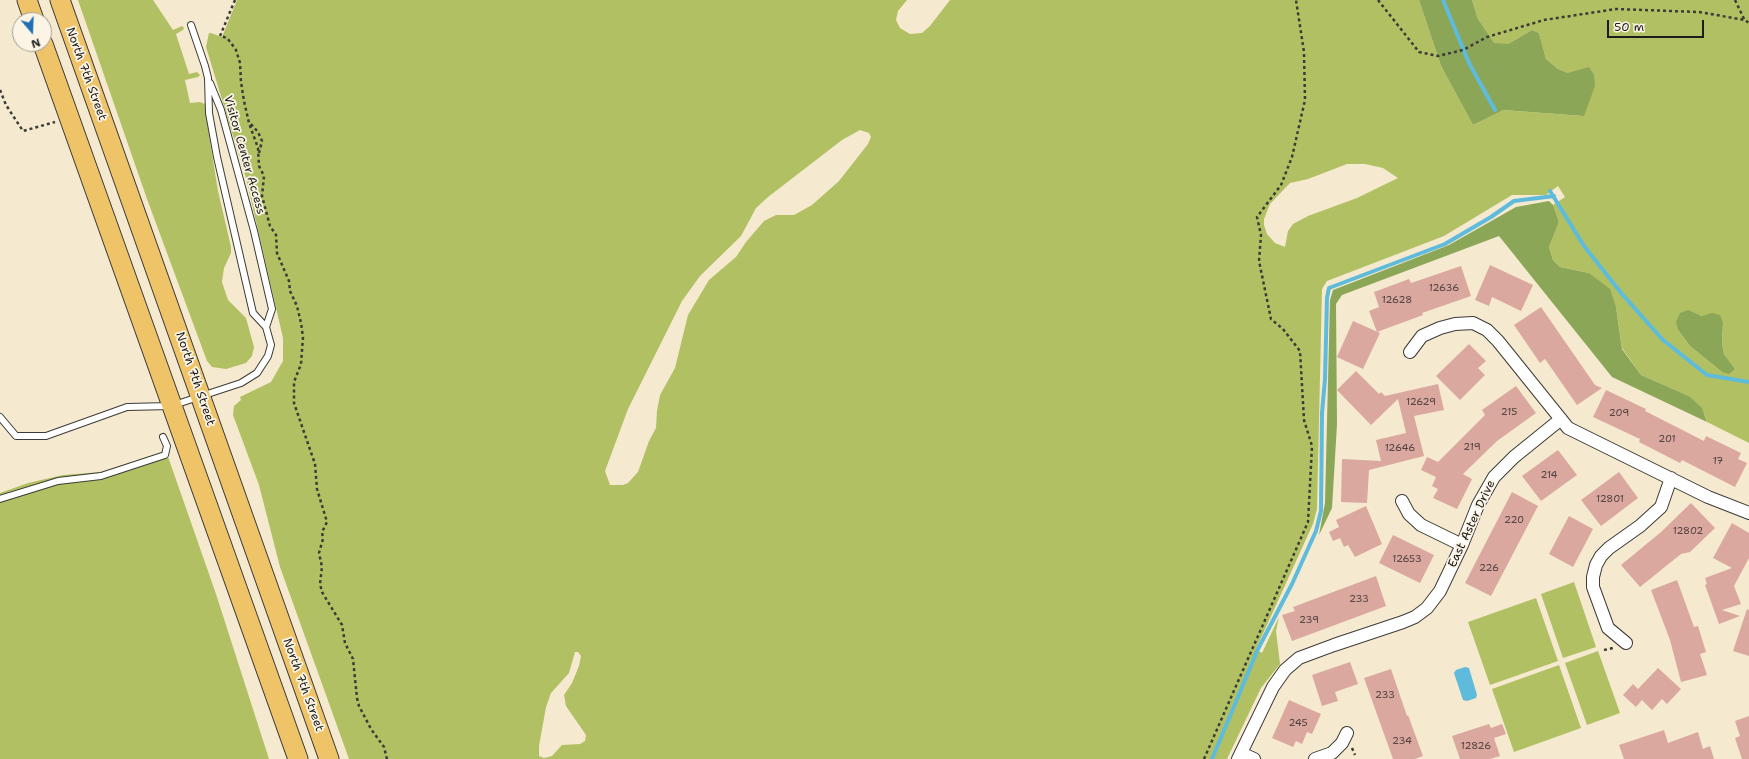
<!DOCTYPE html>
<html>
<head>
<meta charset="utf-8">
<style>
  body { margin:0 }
  #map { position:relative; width:1749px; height:759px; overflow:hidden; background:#f5e9cf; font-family:"Shantell Sans",sans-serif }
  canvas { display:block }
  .north { position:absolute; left:12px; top:12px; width:40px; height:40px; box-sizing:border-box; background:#fcf5e5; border:1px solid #a29e95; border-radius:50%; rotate:161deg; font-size:11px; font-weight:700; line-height:16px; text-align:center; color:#1c1c1c }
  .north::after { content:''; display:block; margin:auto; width:14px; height:18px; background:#1f6fb2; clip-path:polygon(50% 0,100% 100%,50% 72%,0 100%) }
  .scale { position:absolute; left:1607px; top:20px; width:97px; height:18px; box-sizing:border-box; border:2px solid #1c1c1c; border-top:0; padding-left:5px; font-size:12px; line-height:14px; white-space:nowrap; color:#1c1c1c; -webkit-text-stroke:3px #fcf5e5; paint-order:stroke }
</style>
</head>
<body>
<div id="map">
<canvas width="1749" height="759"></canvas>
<div class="north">N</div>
<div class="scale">50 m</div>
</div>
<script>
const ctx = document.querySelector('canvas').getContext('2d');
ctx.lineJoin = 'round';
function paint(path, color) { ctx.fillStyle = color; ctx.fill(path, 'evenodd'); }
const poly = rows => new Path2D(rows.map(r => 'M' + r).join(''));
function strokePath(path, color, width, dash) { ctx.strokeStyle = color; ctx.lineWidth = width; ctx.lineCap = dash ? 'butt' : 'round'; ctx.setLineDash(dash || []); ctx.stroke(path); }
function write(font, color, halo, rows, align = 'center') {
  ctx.font = font + ' "Shantell Sans",sans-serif'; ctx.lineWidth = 3.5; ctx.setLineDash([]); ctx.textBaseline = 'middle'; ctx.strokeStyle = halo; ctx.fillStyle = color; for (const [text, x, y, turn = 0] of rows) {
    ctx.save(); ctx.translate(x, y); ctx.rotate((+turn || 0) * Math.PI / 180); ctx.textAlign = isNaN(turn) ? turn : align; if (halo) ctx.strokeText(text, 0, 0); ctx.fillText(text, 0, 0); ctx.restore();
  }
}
paint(poly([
  [78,0,153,0,173,30,182,26,184,28,183,30,176,34,189,74,197,72,200,75,198,77,185,80,190,103,200,102,205,104,207,123,218,191,231,247,231,253,224,268,222,282,228,300,246,318,254,347,252,356,246,363,226,369,212,367,207,361,147,199],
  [237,0,907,0,898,11,896,20,900,28,910,34,922,33,930,26,950,0,1419,0,1441,66,1473,125,1502,110,1584,116,1568,73,1558,69,1546,59,1539,33,1532,30,1508,44,1494,44,1478,19,1472,0,1749,0,1749,443,1707,422,1704,413,1689,396,1641,375,1622,348,1616,307,1589,273,1560,267,1553,260,1549,247,1559,222,1553,205,1565,197,1558,186,1546,195,1512,195,1444,236,1327,281,1322,289,1317,509,1313,524,1256,649,1262,653,1279,617,1276,631,1280,664,1261,688,1227,759,349,759,280,567,259,485,233,415,234,406,241,400,240,397,271,382,283,361,283,338,246,178,206,47,209,33,211,33,222,37],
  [860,130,869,133,871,137,868,144,839,181,812,205,794,215,776,215,764,221,746,242,736,257,709,280,688,315,675,368,660,395,657,411,656,428,649,441,638,472,628,483,623,485,610,485,605,471,628,409,682,301,700,276,741,236,756,208,768,197,842,140],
  [1347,164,1365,164,1383,168,1398,178,1357,198,1308,216,1293,224,1288,231,1285,247,1275,243,1267,234,1264,225,1264,219,1270,204,1290,183,1308,179],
  [1688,311,1723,323,1722,343,1724,354,1735,369,1722,372,1690,346,1678,330],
  [575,652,578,652,581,656,579,666,572,683,564,695,566,706,586,735,585,741,580,744,562,745,552,756,544,758,539,756,539,746,546,707,551,693,569,673],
  [166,451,216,594,269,759,0,759,0,493,28,483,63,475,101,472],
  [1574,582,1596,647,1563,658,1541,594],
  [1536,598,1558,661,1490,685,1468,622],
  [1598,651,1620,713,1587,725,1565,663],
  [1559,665,1581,728,1514,752,1492,689]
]), '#b1c062');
paint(poly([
  [1419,0,1472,0,1478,19,1494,43,1508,44,1532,30,1539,33,1546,59,1558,69,1568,73,1589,67,1594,75,1595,86,1584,116,1503,110,1473,125,1441,66],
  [1549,201,1553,205,1559,222,1549,247,1553,260,1560,267,1589,273,1610,289,1616,307,1622,349,1641,375,1689,396,1702,408,1707,422,1612,377,1499,236,1342,295,1336,304,1337,424,1332,508,1319,535,1325,503,1330,300,1333,290,1449,245,1516,207],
  [1688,310,1702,316,1712,313,1720,315,1723,323,1722,343,1724,354,1735,369,1729,374,1722,372,1690,346,1678,330,1676,322,1680,313]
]), '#8ca658');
paint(poly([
  [1465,667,1469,668,1477,695,1476,698,1467,701,1463,700,1454,673,1456,670]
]), '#5ebbdc');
strokePath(poly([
  [1443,0,1469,63,1495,110],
  [1550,191,1584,246,1622,294,1663,340,1707,375,1749,382],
  [1212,759,1258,649,1292,584,1316,531,1321,511,1322,413,1325,379,1327,298,1329,288,1445,244,1491,217,1514,201,1554,196]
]), '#5ebbdc', 4);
paint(poly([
  [1490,265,1533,285,1521,311,1492,297,1489,306,1475,300],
  [1461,266,1471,296,1422,313,1423,315,1377,332,1369,311,1379,307,1374,292,1409,279,1411,283],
  [1541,307,1595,385,1602,388,1577,405,1545,359,1540,363,1514,325],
  [1353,321,1380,333,1363,369,1337,357],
  [1469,344,1486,361,1478,368,1485,375,1460,400,1436,376],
  [1356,371,1379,394,1381,392,1385,396,1438,384,1444,410,1414,416,1424,456,1369,470,1367,503,1341,502,1342,459,1381,461,1376,440,1406,433,1398,399,1371,425,1337,390],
  [1516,386,1536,413,1497,441,1463,474,1472,479,1457,509,1433,498,1438,489,1432,486,1436,477,1421,470,1427,457,1438,462,1485,415,1482,410],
  [1606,390,1646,409,1645,411,1704,441,1706,436,1741,453,1738,459,1747,463,1735,487,1682,460,1680,463,1639,442,1640,439,1593,417],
  [1558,450,1577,475,1541,501,1522,476],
  [1619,472,1638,498,1601,526,1581,500],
  [1512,492,1538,506,1491,596,1465,583],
  [1691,503,1715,528,1690,552,1681,554,1640,587,1621,565,1661,532],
  [1366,506,1382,544,1355,557,1348,545,1344,547,1340,538,1333,541,1329,532,1339,527,1336,520],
  [1569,516,1593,529,1573,567,1549,554],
  [1732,523,1749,533,1749,558,1734,586,1741,604,1722,610,1740,616,1719,624,1705,585,1707,584,1705,578,1732,568,1713,558],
  [1393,535,1434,555,1420,583,1379,563],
  [1376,576,1386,606,1292,641,1282,615,1295,611,1293,607],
  [1677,580,1694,627,1698,626,1706,652,1700,654,1707,675,1681,682,1670,640,1651,590],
  [1747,609,1749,610,1749,656,1733,651],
  [1350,662,1358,684,1335,692,1338,701,1322,706,1312,675],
  [1658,668,1681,689,1667,704,1662,699,1652,710,1642,700,1636,707,1623,695,1633,684,1638,689],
  [1391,669,1407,716,1408,715,1423,756,1415,759,1393,759,1364,678],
  [1289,700,1321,714,1312,734,1307,732,1302,744,1296,741,1293,747,1272,738],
  [1749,716,1749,759,1742,759,1735,738,1740,736,1735,721],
  [1489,724,1491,728,1502,724,1506,734,1494,738,1500,756,1490,759,1460,759,1452,736],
  [1664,730,1668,743,1698,732,1703,749,1710,746,1714,759,1624,759,1619,745]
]), '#dba89f');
const service = poly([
  [210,83,221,110,254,231,272,309,266,327],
  [0,417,16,436,46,436,127,407,171,406,241,383,257,373,268,356,271,345,266,327,253,313,217,157,209,113,208,78,205,66,191,25],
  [0,499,58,481,101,476,165,455,167,446,163,437]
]);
const minor = poly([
  [1410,352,1422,336,1440,328,1455,324,1473,323,1487,330,1498,341,1568,428,1708,497,1749,513],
  [1402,501,1409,514,1421,525,1462,545],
  [1626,643,1608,628,1593,587,1593,577,1596,565,1601,556,1609,548,1640,526,1661,507,1671,478],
  [1241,753,1254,759],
  [1238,759,1273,687,1285,670,1299,658,1334,645,1403,622,1415,617,1427,608,1440,591,1462,545,1478,505,1494,477,1514,457,1561,419],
  [1315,759,1332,753,1342,743,1347,733]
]);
const primary = poly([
  [27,0,34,20],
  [60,0,329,759],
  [43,44,298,759]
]);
strokePath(service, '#3d3b37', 8);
strokePath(minor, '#3d3b37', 14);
strokePath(primary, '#3d3b37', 21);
strokePath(poly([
  [235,0,220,36,227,38,231,43,236,50,240,63,241,82,244,101,249,123,258,148,259,166,264,176,262,196,270,226,276,235,277,253,289,281,290,291,297,306,301,323,303,337,301,364,294,382,294,403,315,464,317,489,327,522,322,532,323,539,319,553,322,567,320,584,322,592,342,625,345,643,353,659,357,698,359,706,371,729,384,747,387,759],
  [1378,0,1419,52,1438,56,1463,50,1487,37,1544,20,1616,9,1699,12,1745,20,1749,23],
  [1735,0,1745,21],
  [0,90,6,105,23,131,55,122],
  [251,124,258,132,262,141,259,153],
  [1604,650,1613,648],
  [1352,748,1355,755],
  [1204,759,1308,522,1312,446,1304,420,1300,351,1283,329,1271,319,1259,261,1261,235,1257,217,1281,185,1292,157,1305,100,1304,52,1296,0]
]), '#3d3b37', 2.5, [3, 3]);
strokePath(service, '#fff', 6);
strokePath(minor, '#fff', 12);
strokePath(primary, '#efc469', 19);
write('10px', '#4c3f3d', null, [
  ["12636",1444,288],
  ["12628",1397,300],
  ["12629",1421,402],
  ["215",1509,412],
  ["209",1619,413],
  ["201",1667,439],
  ["219",1472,447],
  ["12646",1400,448],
  ["17",1718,461],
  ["214",1549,475],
  ["12801",1610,499],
  ["220",1514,520],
  ["12802",1688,531],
  ["12653",1407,559],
  ["226",1489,568],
  ["233",1359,599],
  ["239",1309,620],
  ["233",1385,695],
  ["245",1298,723],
  ["234",1402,741],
  ["12826",1476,746]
]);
write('12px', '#1c1c1c', '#fcf5e5', [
  ["North 7th Street",86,74,70],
  ["Visitor Center Access",244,155,74],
  ["North 7th Street",195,379,71],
  ["East Aster Drive",1472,524,-65],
  ["North 7th Street",303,685,70]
]);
</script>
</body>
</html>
